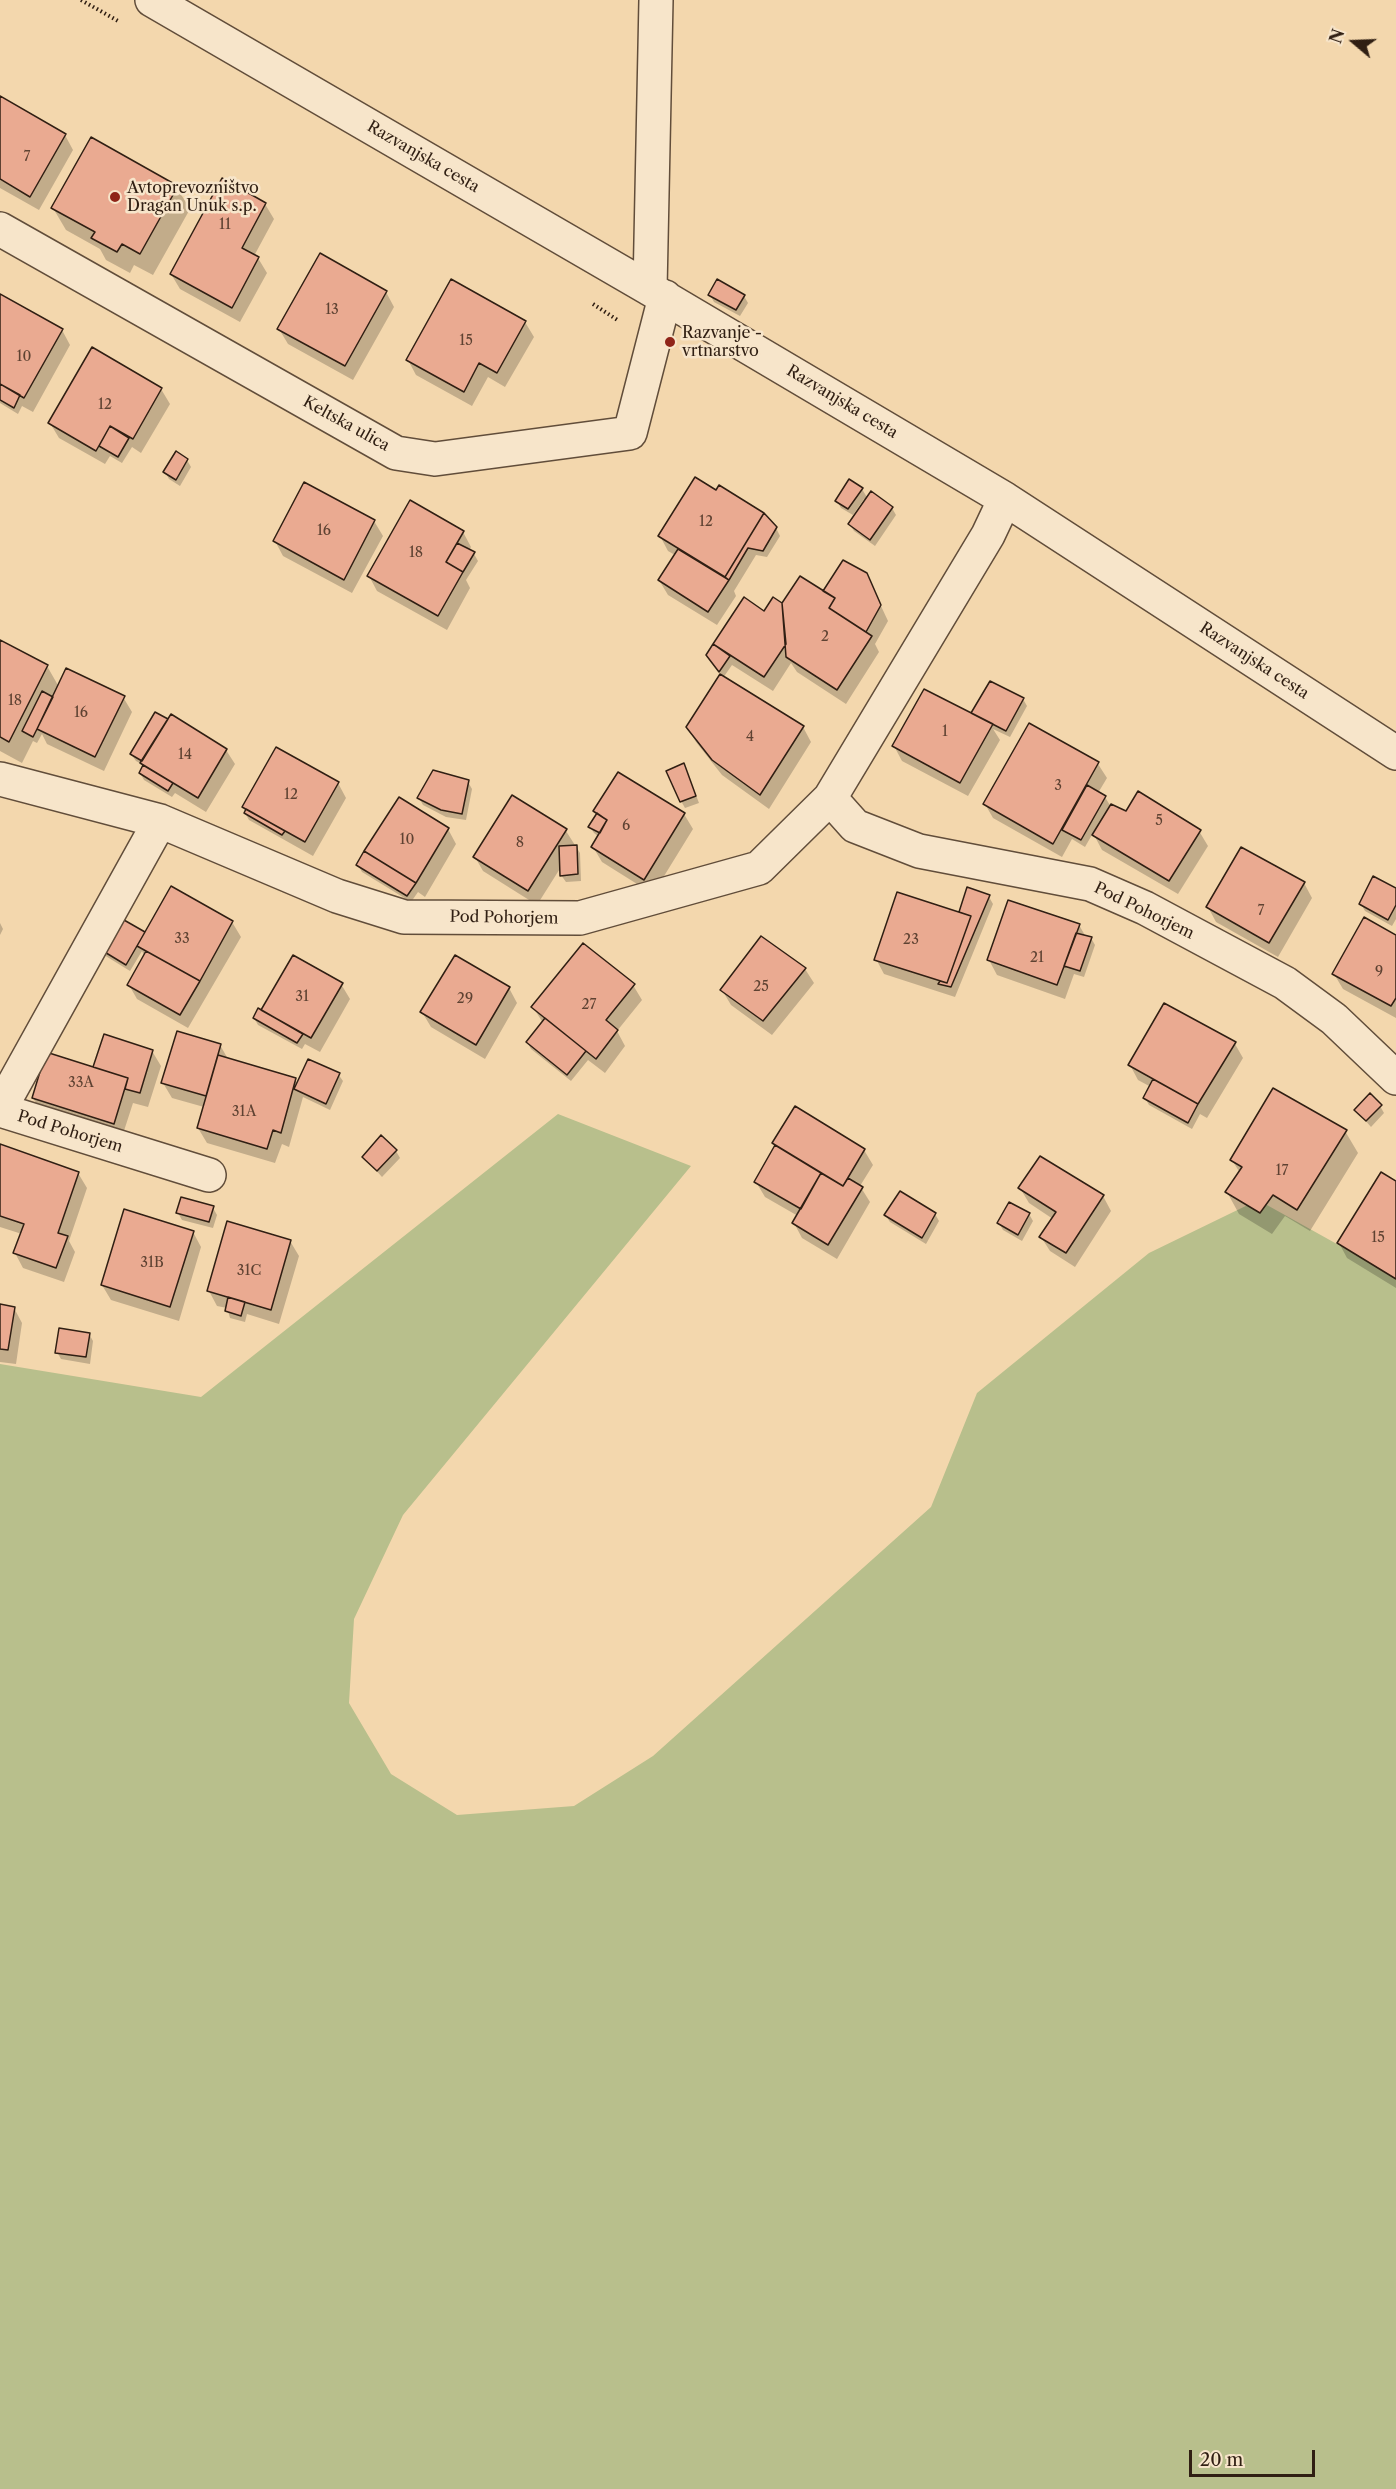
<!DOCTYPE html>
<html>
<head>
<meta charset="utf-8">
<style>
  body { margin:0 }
  #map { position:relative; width:1396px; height:2489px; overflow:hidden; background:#f3d7ad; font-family:"Libre Caslon Text",serif }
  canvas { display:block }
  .north { position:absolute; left:1324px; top:12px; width:60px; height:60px; -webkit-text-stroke:4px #f7e5ca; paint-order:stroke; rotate:289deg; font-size:16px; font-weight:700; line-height:24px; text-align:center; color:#301f13 }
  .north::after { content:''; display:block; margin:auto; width:21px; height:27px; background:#301f13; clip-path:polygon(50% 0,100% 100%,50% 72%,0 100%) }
  .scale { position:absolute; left:1189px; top:2450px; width:126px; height:27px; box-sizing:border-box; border:3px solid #301f13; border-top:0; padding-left:8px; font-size:18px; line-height:21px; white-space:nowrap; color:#301f13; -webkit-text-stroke:4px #f7e5ca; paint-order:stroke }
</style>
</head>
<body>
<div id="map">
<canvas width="1396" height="2489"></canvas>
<div class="north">N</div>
<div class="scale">20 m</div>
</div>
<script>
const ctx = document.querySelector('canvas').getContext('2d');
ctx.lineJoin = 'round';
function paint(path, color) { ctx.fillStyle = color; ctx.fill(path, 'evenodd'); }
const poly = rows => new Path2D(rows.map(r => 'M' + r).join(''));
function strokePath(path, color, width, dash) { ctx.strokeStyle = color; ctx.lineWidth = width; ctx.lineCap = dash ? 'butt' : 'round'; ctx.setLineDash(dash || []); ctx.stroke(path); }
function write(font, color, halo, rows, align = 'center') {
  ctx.font = font + ' "Libre Caslon Text",serif'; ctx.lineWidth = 5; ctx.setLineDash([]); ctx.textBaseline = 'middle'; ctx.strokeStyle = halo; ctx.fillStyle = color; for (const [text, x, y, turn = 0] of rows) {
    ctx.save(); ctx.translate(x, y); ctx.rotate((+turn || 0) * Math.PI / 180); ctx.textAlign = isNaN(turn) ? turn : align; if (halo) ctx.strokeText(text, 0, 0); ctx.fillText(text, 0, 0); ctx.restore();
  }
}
paint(poly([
  [558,1114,691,1166,403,1515,354,1619,349,1703,391,1774,457,1815,574,1806,653,1756,931,1507,977,1393,1149,1253,1258,1200,1396,1277,1396,2489,0,2489,0,1364,201,1397]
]), '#b8bf8c');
paint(poly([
  [0,98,65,135,73,150,39,210,0,188],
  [91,139,177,188,190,209,153,275,134,265,130,273,106,260,100,249,66,230,53,208],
  [265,204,274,219,254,256,258,258,267,273,240,322,180,289,171,274],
  [386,292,394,307,353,380,288,344,279,329],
  [0,295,62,330,70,345,33,412,22,406,18,414,0,403],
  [710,295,744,296,748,303,740,316,714,302],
  [525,322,534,337,505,387,488,377,472,406,416,375,408,360],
  [161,389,170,404,141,453,132,447,122,463,110,456,105,464,59,438,50,423],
  [187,460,191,467,180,486,169,479,165,472],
  [862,489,868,499,892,508,896,515,875,546,854,531,850,525,866,501,864,499,853,515,841,508,837,501],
  [374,521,383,536,352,593,283,556,275,541],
  [776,528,780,536,767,557,756,555,734,591,736,596,717,625,668,595,659,580,675,555,668,551,660,536],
  [463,532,471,547,469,551,474,554,478,561,466,580,470,588,447,630,377,591,369,576],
  [866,574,888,621,875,644,879,652,846,704,797,672,791,663,773,691,732,665,723,678,803,727,811,742,769,809,722,775,696,742,687,727,722,675,708,655,744,599,764,613,783,605,824,593],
  [0,642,47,666,59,687,123,697,132,712,104,771,47,744,42,734,37,743,33,741,22,763,0,751],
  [1023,699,1027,706,1010,737,993,729,1000,740,968,796,902,761,894,746,972,715],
  [1030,725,1098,764,1107,778,1098,793,1105,797,1111,807,1199,831,1208,846,1178,894,1102,850,1093,833,1085,847,1072,839,1062,857,993,818,985,804],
  [226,750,235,764,206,812,175,793,172,797,144,780,140,773,143,765,136,761,131,754],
  [687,772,699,803,685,808,681,801],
  [618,774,684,814,693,829,653,894,602,862,593,847,599,837,594,833,590,827,598,815,595,811],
  [468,782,472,789,466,820,446,817,423,805,419,798],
  [338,783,346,798,313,856,249,820,245,813,244,807],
  [513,797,566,831,580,853,581,881,566,882,561,875,561,867,537,905,483,871,475,857],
  [448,829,456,844,425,897,418,892,411,902,362,872,358,865],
  [1304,883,1312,898,1278,957,1216,922,1208,907],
  [172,888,232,922,241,937,188,1028,137,999,129,985,145,957,142,951,130,971,104,955,100,948,145,936],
  [1396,889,1396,919,1392,926,1365,911,1361,904],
  [989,897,993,904,955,997,884,974,876,959,962,915,960,912],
  [0,923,3,929,0,935],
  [1079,925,1086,937,1091,938,1095,945,1084,977,1074,974,1065,999,997,975,989,960],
  [1396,937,1396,1018,1343,989,1334,974],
  [805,969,814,983,772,1035,731,1005,722,990],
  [341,984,350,999,320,1052,305,1044,302,1049,258,1025,254,1018],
  [633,985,642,1000,617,1031,625,1046,605,1073,588,1060,571,1081,531,1049,527,1042,543,1023,533,1007],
  [509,988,517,1003,485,1059,431,1027,422,1012],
  [1235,1044,1243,1058,1207,1118,1200,1114,1192,1129,1149,1105,1145,1098,1151,1087,1138,1080,1130,1065],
  [220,1045,228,1059,295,1079,298,1085,338,1074,343,1081,330,1110,303,1097,289,1147,282,1144,275,1163,207,1143,198,1128,204,1107,172,1098,163,1083],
  [152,1051,161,1066,148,1107,133,1103,122,1137,42,1113,33,1098,94,1069],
  [1380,1106,1384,1113,1371,1127,1356,1110],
  [1345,1131,1358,1153,1310,1231,1285,1216,1272,1234,1239,1214,1227,1192,1240,1173,1232,1160],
  [774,1143,864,1150,873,1165,860,1186,870,1202,837,1259,802,1238,794,1223,798,1216,765,1197,756,1182,776,1147],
  [0,1146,78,1173,87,1188,69,1241,75,1252,64,1282,23,1268,15,1253,22,1234,0,1227],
  [396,1151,400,1158,382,1177,364,1157],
  [1396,1183,1396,1288,1347,1258,1339,1243],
  [1020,1188,1103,1196,1111,1211,1075,1267,1050,1251,1041,1237,1053,1219,1029,1203],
  [1010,1204,1029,1214,1033,1221,1022,1241,1003,1230,999,1223],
  [213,1208,217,1215,213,1228,182,1220,178,1213],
  [935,1214,939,1221,926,1244,890,1222,886,1216],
  [193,1232,201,1247,179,1321,111,1300,102,1285],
  [290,1241,299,1256,279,1324,247,1314,245,1322,230,1318,227,1308,217,1306,209,1291],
  [0,1306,14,1308,22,1323,16,1364,0,1362],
  [89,1334,93,1341,90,1364,61,1359,57,1352]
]), '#0003');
const building = poly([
  [0,96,66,134,30,197,0,179,0,96],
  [91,137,178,186,140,254,122,244,117,252,91,238,95,232,51,208,91,137],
  [222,178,266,203,242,248,259,257,232,308,170,274,222,178],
  [320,253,387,291,345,366,277,329,320,253],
  [451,279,526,321,497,373,479,363,464,392,406,360,451,279],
  [717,279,745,295,736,310,708,295,717,279],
  [0,294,63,329,24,398,0,384,0,294],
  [92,347,162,388,133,439,110,426,96,451,48,423,92,347],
  [0,384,20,395,14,408,0,400,0,384],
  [110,426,129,438,118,457,99,446,110,426],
  [176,451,188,459,176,480,163,472,176,451],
  [695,477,716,490,719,485,764,513,725,577,658,536,695,477],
  [849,479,863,488,848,509,835,501,849,479],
  [304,482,375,520,344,580,273,541,304,482],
  [871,491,893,507,870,540,848,524,871,491],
  [410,500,464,531,446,562,463,572,438,616,367,576,410,500],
  [764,513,777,527,763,551,748,548,729,580,725,577,764,513],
  [457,543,475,552,463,572,446,562,457,543],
  [678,549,729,580,708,612,658,580,678,549],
  [843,560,867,573,881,605,866,632,829,608,835,598,823,591,843,560],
  [800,576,835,598,829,608,872,636,837,690,786,657,782,603,800,576],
  [744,597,764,611,773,597,782,603,786,644,764,677,713,644,744,597],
  [0,640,48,665,9,742,0,737,0,640],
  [713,644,730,656,719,672,706,655,713,644],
  [66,668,125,696,95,757,37,729,66,668],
  [720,674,804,726,760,795,712,760,686,727,720,674],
  [990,681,1024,698,1006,731,971,713,990,681],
  [924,689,993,724,960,783,892,746,924,689],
  [42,691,53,697,33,737,22,731,42,691],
  [155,712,168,719,142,761,130,754,155,712],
  [171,714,227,749,198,798,140,763,171,714],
  [1029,723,1099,762,1053,844,983,804,1029,723],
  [276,747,339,782,305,842,242,807,276,747],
  [684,763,696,796,680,802,666,771,684,763],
  [143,765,173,783,168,791,139,773,143,765],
  [433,770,469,780,462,814,441,810,417,798,433,770],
  [618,772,685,813,644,880,591,847,607,820,593,811,618,772],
  [1087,785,1106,796,1081,840,1062,830,1087,785],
  [1138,791,1201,830,1169,881,1092,835,1111,804,1126,811,1138,791],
  [512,795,567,829,528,891,473,857,512,795],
  [399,797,449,828,416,883,364,851,399,797],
  [246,809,285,831,282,835,244,813,246,809],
  [597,813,607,820,600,833,588,827,597,813],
  [577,845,578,874,560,876,559,846,577,845],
  [1241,847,1305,882,1269,943,1206,907,1241,847],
  [364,851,416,883,407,896,356,865,364,851],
  [1373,876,1396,888,1396,905,1388,920,1359,904,1373,876],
  [171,886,233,921,200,981,137,946,171,886],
  [967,887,990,895,951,987,938,984,940,981,947,983,971,916,959,912,967,887],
  [897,892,971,916,947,983,874,960,897,892],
  [1008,900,1080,924,1057,985,987,960,1008,900],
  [117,916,145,932,126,965,98,948,117,916],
  [1364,917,1396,935,1396,998,1391,1006,1332,974,1364,917],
  [1076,933,1092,937,1080,971,1064,966,1076,933],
  [761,936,806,968,763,1021,720,990,761,936],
  [583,943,635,984,606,1020,618,1030,596,1059,531,1007,583,943],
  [146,951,200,981,180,1015,127,985,146,951],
  [293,955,343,983,311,1038,261,1010,293,955],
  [455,955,510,987,476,1045,420,1012,455,955],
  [1164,1003,1236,1042,1198,1104,1128,1065,1164,1003],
  [258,1008,303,1034,297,1043,253,1018,258,1008],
  [545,1018,586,1051,567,1075,526,1042,545,1018],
  [177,1031,221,1044,206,1096,161,1083,177,1031],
  [104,1034,153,1050,140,1093,125,1089,128,1078,93,1067,104,1034],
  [46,1052,128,1078,114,1124,32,1098,46,1052],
  [218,1055,296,1078,281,1133,273,1130,267,1149,197,1128,218,1055],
  [308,1059,340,1073,326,1104,294,1089,308,1059],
  [1153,1079,1198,1104,1188,1123,1143,1098,1153,1079],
  [1273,1088,1347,1130,1297,1210,1273,1195,1260,1213,1225,1192,1242,1167,1230,1160,1273,1088],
  [1370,1093,1382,1105,1366,1121,1354,1110,1370,1093],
  [795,1106,865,1149,843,1186,772,1143,795,1106],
  [381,1135,397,1150,377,1171,362,1157,381,1135],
  [0,1144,79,1172,58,1233,68,1236,56,1268,13,1253,24,1224,0,1216,0,1144],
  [775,1145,821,1173,801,1209,754,1182,775,1145],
  [1040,1156,1104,1195,1066,1253,1039,1237,1056,1212,1018,1188,1040,1156],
  [1381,1172,1396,1181,1396,1279,1337,1243,1381,1172],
  [821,1173,843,1186,848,1178,863,1187,828,1245,792,1223,821,1173],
  [900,1191,936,1213,922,1238,884,1215,900,1191],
  [181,1197,214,1206,209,1222,176,1213,181,1197],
  [1009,1202,1030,1213,1018,1235,997,1223,1009,1202],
  [124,1209,194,1231,170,1307,101,1285,124,1209],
  [227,1221,291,1240,271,1310,207,1291,227,1221],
  [228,1297,245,1302,241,1316,225,1311,228,1297],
  [0,1304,15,1307,8,1350,0,1349,0,1304],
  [59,1328,90,1333,86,1357,55,1353,59,1328]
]);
paint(building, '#eaaa91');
strokePath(building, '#301f13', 1.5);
const minor = poly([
  [152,0,650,289,1005,499,1396,753],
  [0,229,396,453,435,459,630,433,665,297],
  [650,289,656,0],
  [0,779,160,821,337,896,404,917,580,918,759,868,830,798,988,535,1005,499],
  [830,798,855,826,919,851,1090,884,1145,908,1285,983,1334,1019,1396,1078],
  [0,1109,160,821],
  [0,1110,209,1175]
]);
strokePath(minor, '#614d3a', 36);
strokePath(poly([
  [81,0,120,22],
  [593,304,619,321]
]), '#301f13', 4, [1.5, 3]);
strokePath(minor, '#f7e5ca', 33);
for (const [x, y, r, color] of [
  [115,197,6,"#8f2418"],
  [670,342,6,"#8f2418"]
]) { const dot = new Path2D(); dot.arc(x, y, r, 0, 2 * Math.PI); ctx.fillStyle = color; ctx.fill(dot); strokePath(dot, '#f7e5ca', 2); }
write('14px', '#5e4232', null, [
  ["7",27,157],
  ["11",225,225],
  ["13",332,310],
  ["15",466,341],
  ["10",24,357],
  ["12",105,405],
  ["12",706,522],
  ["16",324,531],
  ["18",416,553],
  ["2",825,637],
  ["18",15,701],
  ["16",81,713],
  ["1",945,732],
  ["4",750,737],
  ["14",185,755],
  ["3",1058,786],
  ["12",291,795],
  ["5",1159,821],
  ["6",626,826],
  ["10",407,840],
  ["8",520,843],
  ["7",1261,911],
  ["33",182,939],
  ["23",911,940],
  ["21",1037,958],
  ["9",1379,972],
  ["25",761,987],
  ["31",302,997],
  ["29",465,999],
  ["27",589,1005],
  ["33A",81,1083],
  ["31A",244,1112],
  ["17",1282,1171],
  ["15",1378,1238],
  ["31B",152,1263],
  ["31C",249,1271]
]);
write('16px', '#301f13', '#f7e5ca', [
  ["Razvanjska cesta",423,157,30],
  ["Razvanjska cesta",842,402,31],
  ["Keltska ulica",346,424,29],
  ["Razvanjska cesta",1254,661,33],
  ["Pod Pohorjem",1144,911,26],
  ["Pod Pohorjem",504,918,1],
  ["Pod Pohorjem",70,1132,17]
]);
write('16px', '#301f13', '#f7e5ca', [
  ["Avtoprevozništvo",127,188],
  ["Dragan Unuk s.p.",127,206],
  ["Razvanje -",682,333],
  ["vrtnarstvo",682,351]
], 'left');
</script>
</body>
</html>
